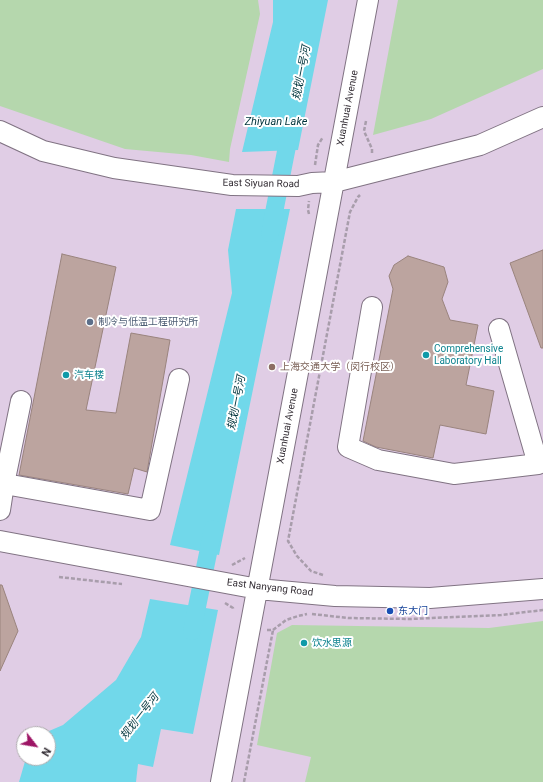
<!DOCTYPE html>
<html>
<head>
<meta charset="utf-8">
<style>
  body { margin:0 }
  #map { position:relative; width:543px; height:782px; overflow:hidden; background:#e8daec; font-family:Roboto,sans-serif }
  canvas { display:block }
  .north { position:absolute; left:16px; top:726px; width:40px; height:40px; box-sizing:border-box; background:#fff; border:1px solid #afacaf; border-radius:50%; rotate:121deg; font-size:11px; font-weight:700; line-height:16px; text-align:center; color:#363037 }
  .north::after { content:''; display:block; margin:auto; width:14px; height:18px; background:#9d1565; clip-path:polygon(50% 0,100% 100%,50% 72%,0 100%) }
</style>
</head>
<body>
<div id="map">
<canvas width="543" height="782"></canvas>
<div class="north">N</div>
</div>
<script>
const ctx = document.querySelector('canvas').getContext('2d');
ctx.lineJoin = 'round';
function paint(path, color) { ctx.fillStyle = color; ctx.fill(path, 'evenodd'); }
const poly = rows => new Path2D(rows.map(r => 'M' + r).join(''));
function strokePath(path, color, width, dash) { ctx.strokeStyle = color; ctx.lineWidth = width; ctx.lineCap = dash ? 'butt' : 'round'; ctx.setLineDash(dash || []); ctx.stroke(path); }
function write(font, color, halo, rows, align = 'center') {
  ctx.font = font + ' Roboto,"Noto Sans SC",sans-serif'; ctx.lineWidth = 4; ctx.setLineDash([]); ctx.textBaseline = 'middle'; ctx.strokeStyle = halo; ctx.fillStyle = color; for (const [text, x, y, turn = 0] of rows) {
    ctx.save(); ctx.translate(x, y); ctx.rotate((+turn || 0) * Math.PI / 180); ctx.textAlign = isNaN(turn) ? turn : align; if (halo) ctx.strokeText(text, 0, 0); ctx.fillText(text, 0, 0); ctx.restore();
  }
}
paint(poly([
  [0,0,543,0,543,782,0,782],
  [24,734,48,734,48,758,24,758]
]), '#e0cde5');
paint(poly([
  [0,0,258,0,260,14,230,149,229,162,191,155,125,149,0,106],
  [398,0,543,0,543,69,431,119,373,135],
  [543,621,543,782,305,782,311,757,257,745,277,633,292,625,489,628]
]), '#b5d7ad');
paint(poly([
  [273,0,328,0,298,150,242,152,273,22],
  [236,209,290,209,219,555,170,545,232,293,228,250],
  [150,599,218,610,193,734,161,729,153,767,138,764,136,782,19,782,26,758,48,758,48,734,42,734,63,725,116,680,141,637]
]), '#71d8ea');
strokePath(poly([
  [270,233,291,126],
  [192,631,213,529]
]), '#71d8ea', 18);
const building = poly([
  [543,250,543,348,541,348,510,263,543,250],
  [62,254,116,267,86,410,116,413,131,333,170,340,147,472,134,468,128,494,19,475,62,254],
  [408,256,444,267,448,282,442,299,450,320,478,325,466,385,494,391,486,434,440,425,433,458,376,447,363,441,393,289,389,276,394,265,408,256],
  [0,585,2,585,18,631,0,671,0,585]
]);
paint(building, '#bca49f');
strokePath(building, '#9a847e', 1);
const minor = poly([
  [0,131,43,151,114,168,232,185,298,186,312,183,334,182,480,145,543,117],
  [372,307,348,447,378,460,454,474,538,464,543,462],
  [499,329,538,464],
  [0,483,150,510,179,379],
  [0,510,4,484,21,401],
  [0,541,258,589,335,596,430,598,543,589],
  [221,782,368,0]
]);
strokePath(minor, '#807383', 22);
strokePath(poly([
  [366,121,364,131,372,149,372,153],
  [315,165,318,145,323,137],
  [309,214,308,210,309,201],
  [232,565,245,558],
  [323,575,311,571,297,556,288,541,350,212,358,197,360,195],
  [59,577,122,584],
  [225,603,233,608,233,609],
  [312,614,348,618,410,619,501,615,543,610],
  [267,630,273,630,286,620,298,616,307,614],
  [244,782,273,630]
]), '#a89dab', 2.5, [4, 2]);
strokePath(minor, '#fff', 20);
for (const [x, y, r, color] of [
  [90,322,4,"#5c6f8a"],
  [426,355,4,"#0f9aa8"],
  [272,367,4,"#8d6e63"],
  [66,375,4,"#0f9aa8"],
  [390,611,4,"#1a4fb4"],
  [304,643,4,"#0f9aa8"]
]) { const dot = new Path2D(); dot.arc(x, y, r, 0, 2 * Math.PI); ctx.fillStyle = color; ctx.fill(dot); strokePath(dot, '#fff', 1.5); }
write('10px', '#363037', '#fff', [
  ["Xuanhuai Avenue",348,108,-79],
  ["East Siyuan Road",261,184,1],
  ["Xuanhuai Avenue",288,426,-79],
  ["East Nanyang Road",270,588,7]
]);
write('10px', '#4e5e75', '#fff', [
  ["制冷与低温工程研究所",98,322]
], 'left');
write('10px', '#0d838f', '#fff', [
  ["Comprehensive",434,349],
  ["Laboratory Hall",434,361],
  ["汽车楼",74,375],
  ["饮水思源",312,643]
], 'left');
write('10px', '#785e54', '#fff', [
  ["上海交通大学（闵行校区）",280,367]
], 'left');
write('10px', '#164399', '#fff', [
  ["东大门",398,611]
], 'left');
write('italic 11px', '#00343c', '#fff', [
  ["规划一号河",302,73,-79],
  ["Zhiyuan Lake",276,122],
  ["规划一号河",237,403,-79],
  ["规划一号河",140,717,-52]
]);
</script>
</body>
</html>
